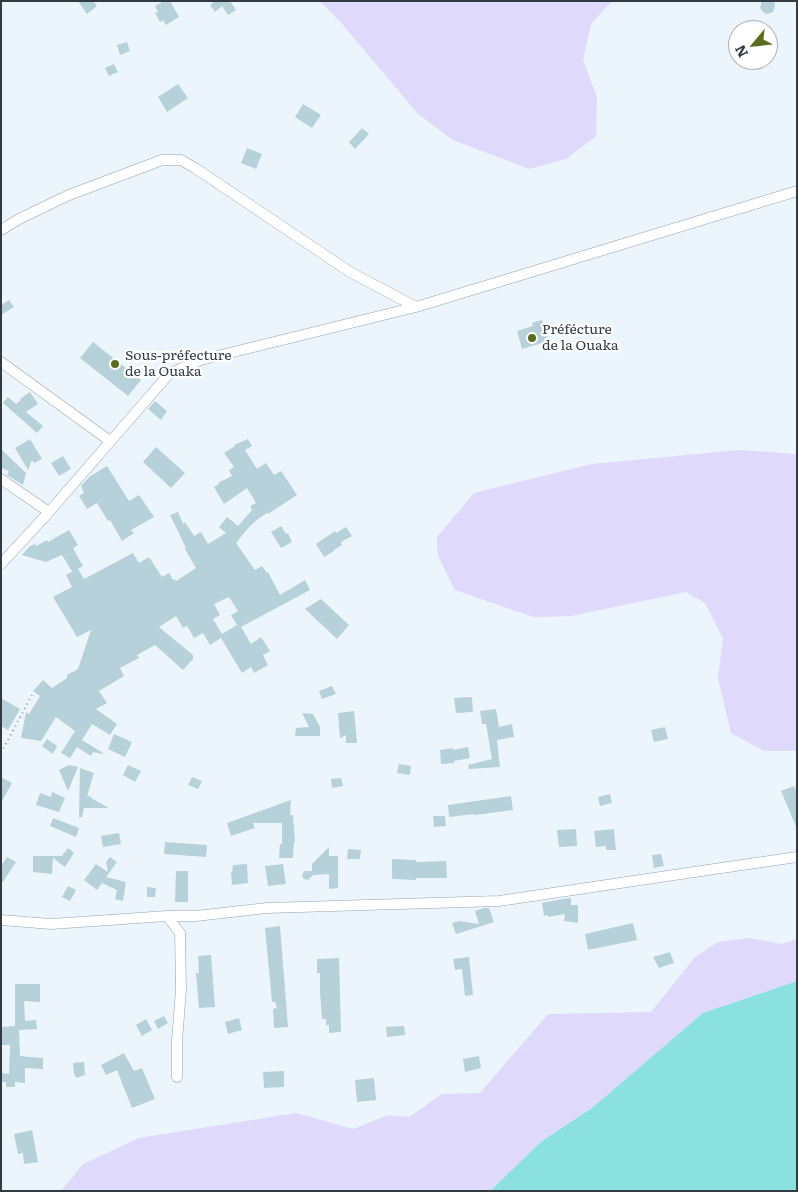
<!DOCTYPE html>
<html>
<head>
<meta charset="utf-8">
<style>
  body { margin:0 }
  #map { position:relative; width:798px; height:1192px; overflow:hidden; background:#edf5fc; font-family:Literata,serif }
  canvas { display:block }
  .frame { position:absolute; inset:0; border:2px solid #333b42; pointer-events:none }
  .north { position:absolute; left:728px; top:20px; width:50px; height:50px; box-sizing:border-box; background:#fff; border:1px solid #adb1b3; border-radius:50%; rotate:242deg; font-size:14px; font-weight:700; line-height:20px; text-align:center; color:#333b42 }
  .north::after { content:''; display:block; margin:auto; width:18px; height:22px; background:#5b6d19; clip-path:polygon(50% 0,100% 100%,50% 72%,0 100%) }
</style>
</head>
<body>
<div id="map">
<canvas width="798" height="1192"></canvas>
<div class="frame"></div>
<div class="north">N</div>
</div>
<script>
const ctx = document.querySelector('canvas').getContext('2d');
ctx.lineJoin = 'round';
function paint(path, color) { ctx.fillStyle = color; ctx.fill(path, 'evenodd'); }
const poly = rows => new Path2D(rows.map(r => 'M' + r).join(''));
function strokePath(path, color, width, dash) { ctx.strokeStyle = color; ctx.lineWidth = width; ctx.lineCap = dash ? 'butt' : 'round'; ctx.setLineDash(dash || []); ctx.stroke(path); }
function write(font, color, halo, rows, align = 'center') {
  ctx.font = font + ' Literata,serif'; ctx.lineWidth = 4.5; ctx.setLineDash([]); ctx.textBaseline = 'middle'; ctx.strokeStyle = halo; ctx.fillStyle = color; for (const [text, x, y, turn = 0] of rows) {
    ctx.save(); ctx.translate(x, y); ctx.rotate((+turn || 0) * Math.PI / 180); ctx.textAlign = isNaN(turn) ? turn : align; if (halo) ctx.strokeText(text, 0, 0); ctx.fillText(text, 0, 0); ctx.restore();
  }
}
paint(poly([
  [320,1,612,1,591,24,583,60,597,97,596,136,566,159,529,169,453,140,418,114,343,25],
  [739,450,797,454,797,751,764,751,731,733,718,678,723,638,705,603,686,592,571,616,533,617,455,590,438,556,437,537,474,493,592,464],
  [750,938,782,944,797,939,797,981,703,1013,592,1108,542,1141,490,1191,61,1191,83,1164,139,1138,296,1113,353,1129,388,1115,409,1117,442,1094,480,1093,548,1014,651,1012,695,957,718,942]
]), '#dfd9fb');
paint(poly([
  [797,981,797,1191,490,1191,542,1141,592,1108,703,1013]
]), '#8be0e0');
paint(poly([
  [78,1,93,1,97,6,87,14],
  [164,1,170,1,179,17,166,25,163,20,160,22,155,13,158,12,155,6],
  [215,1,230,1,236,10,228,15,222,6,215,12,210,5],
  [762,1,774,1,775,5,773,12,767,14,764,13,760,8],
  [127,42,130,51,120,55,117,45],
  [114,64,118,72,109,76,105,68],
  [178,84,188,98,167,112,158,97],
  [303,104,321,115,312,128,295,117],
  [362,128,369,134,355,149,349,142],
  [247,148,262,154,256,169,241,163],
  [9,300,14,307,1,315,1,305],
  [542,320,549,341,522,349,517,331,533,326,532,323],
  [93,342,141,380,128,396,80,358],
  [30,392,38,404,26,412,43,426,37,433,3,403,8,397,16,404,21,400,20,399],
  [155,401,167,411,161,420,148,409],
  [30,439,42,459,34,463,32,460,28,470,15,448],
  [248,439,252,446,245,450,257,469,266,463,274,475,281,471,297,495,268,514,267,513,258,519,249,527,236,543,255,570,262,566,267,573,268,572,280,595,305,580,310,590,241,627,251,644,261,637,270,651,263,655,268,665,254,673,251,667,242,673,221,638,210,645,203,633,194,638,187,626,183,628,176,616,159,627,193,655,193,659,183,670,155,645,137,655,139,658,120,668,124,676,99,691,107,703,96,709,117,724,110,735,92,724,82,740,103,753,102,754,93,752,91,756,77,747,70,758,61,753,75,731,56,717,41,741,21,738,26,712,29,714,40,696,33,691,43,680,52,688,67,678,67,675,78,669,91,630,77,637,53,597,72,587,66,575,73,571,71,570,62,555,46,562,22,555,30,546,35,544,36,546,47,540,48,542,69,530,78,545,73,548,83,566,78,569,84,579,133,553,139,563,149,557,162,577,169,573,173,580,175,579,176,581,196,568,185,549,186,548,170,515,178,512,183,524,185,522,194,536,201,532,208,544,226,533,219,527,227,517,238,526,252,510,250,506,256,503,247,488,224,504,214,487,219,484,218,483,232,476,229,470,234,467,224,453,235,446,234,445],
  [229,597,238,611,231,615,237,625,222,634,213,619,220,615,214,604],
  [156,447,185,473,171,488,143,462],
  [1,449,26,473,23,485,7,475,9,471,1,468],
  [63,456,71,469,59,476,51,463],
  [107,466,129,501,139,495,154,517,131,530,134,533,122,541,110,520,108,521,97,503,87,509,79,496,84,493,81,486,89,477],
  [281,526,286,534,288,533,292,542,281,548,271,532],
  [346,527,352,536,341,542,342,545,334,550,334,551,324,557,316,544,335,531,336,533],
  [321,599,349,625,337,639,305,609],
  [332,686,336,694,322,699,319,691],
  [472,697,473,712,456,713,454,698],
  [1,698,20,709,8,730,1,726],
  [496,709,499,727,512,724,514,737,497,740,500,767,469,769,468,765,492,759,486,724,482,724,480,711],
  [354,711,357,743,346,743,346,735,340,738,338,713],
  [302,713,313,714,320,727,320,736,295,736,296,728,309,727],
  [665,727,668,739,654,742,651,730],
  [114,734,132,742,125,757,108,749],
  [47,739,57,746,53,754,42,746],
  [468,747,470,758,454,761,454,763,441,764,440,750,453,748,453,750],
  [399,764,411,766,410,775,397,773],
  [69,765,78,767,68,791,59,770],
  [128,765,141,771,135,782,123,775],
  [80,768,94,773,87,796,92,797,91,798,109,808,84,808,82,817,79,817],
  [1,777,12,783,1,803],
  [192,777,202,781,198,789,188,785],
  [341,778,343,786,332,788,331,779],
  [794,786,797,792,797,829,781,791],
  [52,792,65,798,59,812,36,805,40,793,51,797],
  [610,794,612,803,600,806,598,797],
  [511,796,513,810,475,815,474,814,449,817,448,805],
  [291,800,290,815,293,815,295,842,294,842,293,858,279,858,280,844,282,844,282,823,253,823,255,828,231,836,227,823],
  [433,816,445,816,446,826,434,827],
  [53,818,79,828,76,837,50,826],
  [576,829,577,846,559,847,557,830],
  [614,829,616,850,606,850,606,846,596,847,594,831],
  [119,833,121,844,103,847,101,836],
  [165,842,207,845,206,857,164,854],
  [329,847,329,856,338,856,338,888,329,889,329,874,313,875,308,880,304,879,302,876,304,871,312,871,312,864],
  [68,848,74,853,65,867,53,858,52,874,33,872,33,856,62,856],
  [348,849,361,850,360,859,347,859],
  [661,854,664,866,654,868,652,855],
  [7,857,16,862,1,885,1,866],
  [110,857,117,862,106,877,126,882,123,901,115,899,117,890,102,883,97,890,84,880,96,864,108,872,106,862],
  [392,859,416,860,416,862,446,861,447,878,416,878,416,880,392,879],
  [247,864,248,883,232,885,231,872,232,872,233,865],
  [283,864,286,884,268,886,265,866],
  [176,871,188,871,188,902,175,902],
  [68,886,76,890,70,901,62,897],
  [147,887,156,888,155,897,147,897],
  [571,898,571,905,578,905,578,923,564,921,565,914,548,917,548,915,544,916,542,903,562,899],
  [484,908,489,908,494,922,456,934,452,923,459,921,479,924,475,911],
  [633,923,637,940,588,950,585,934],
  [280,926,288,1027,274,1028,273,1009,277,1008,275,1002,272,1002,265,928],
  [670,952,674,963,659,968,653,957],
  [211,955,215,1007,199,1008,196,973,199,973,198,956],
  [469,957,473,995,465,996,462,969,455,970,453,959],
  [339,958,341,1032,329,1033,329,1025,326,1025,326,1019,322,1019,320,992,320,973,317,973,317,959],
  [15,984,40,984,40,1002,24,1001,25,1021,36,1020,37,1029,19,1030,20,1056,43,1058,43,1069,25,1068,25,1083,15,1082,15,1087,6,1087,6,1082,1,1082,1,1073,9,1074,10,1045,1,1045,1,1027,15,1026],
  [164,1016,168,1023,158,1029,154,1021],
  [239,1018,242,1030,228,1034,225,1022],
  [146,1019,152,1030,142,1036,136,1025],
  [404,1026,405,1035,387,1037,386,1027],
  [124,1053,134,1071,142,1068,155,1099,132,1108,117,1070,106,1075,101,1065],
  [479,1056,481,1068,465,1072,463,1059],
  [84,1062,85,1075,76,1078,74,1073,73,1063],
  [284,1071,284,1087,264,1088,263,1072],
  [374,1078,376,1100,357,1102,355,1080],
  [32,1130,38,1162,24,1164,23,1153,18,1154,14,1134]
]), '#b6d1da');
const minor = poly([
  [1,230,19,219,69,195,162,160,181,160,195,168,350,272,416,307],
  [1,362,110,441],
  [1,479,49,512],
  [1,564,49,512,169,374,184,367,201,360,416,307,797,191],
  [167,916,180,933,181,990,177,1041,177,1077],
  [1,920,51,924,167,916,196,916,267,908,499,901,694,872,797,857]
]);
strokePath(minor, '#8fa2b2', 11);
strokePath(poly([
  [1,753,32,695]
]), '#8f979e', 2, [1, 4]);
strokePath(minor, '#fff', 10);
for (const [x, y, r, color] of [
  [532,338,5,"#5b6d19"],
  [115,364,5,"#5b6d19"]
]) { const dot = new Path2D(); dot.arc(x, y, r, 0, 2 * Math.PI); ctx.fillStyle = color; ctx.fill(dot); strokePath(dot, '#fff', 2); }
write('14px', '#333b42', '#fff', [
  ["Préfécture",542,330],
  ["de la Ouaka",542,346],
  ["Sous-préfecture",125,356],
  ["de la Ouaka",125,372]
], 'left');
</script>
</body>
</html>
